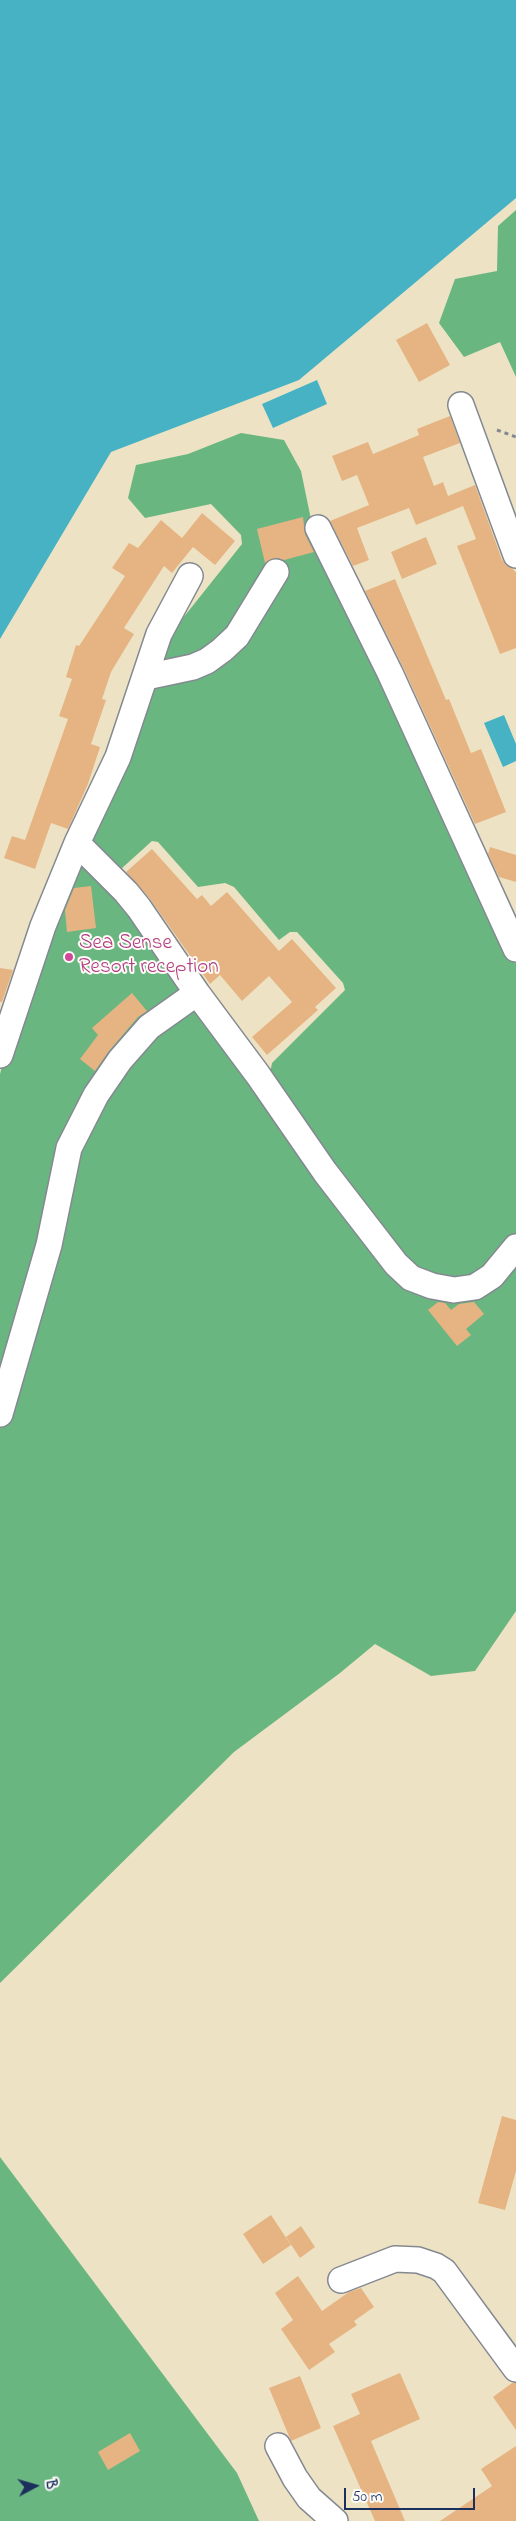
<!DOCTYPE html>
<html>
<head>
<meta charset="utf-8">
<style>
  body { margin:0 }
  #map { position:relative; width:516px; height:2521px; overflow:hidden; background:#ede3c4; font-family:"Indie Flower",sans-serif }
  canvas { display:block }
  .north { position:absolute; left:10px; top:2461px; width:50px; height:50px; -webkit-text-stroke:4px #fdfcf7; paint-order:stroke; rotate:84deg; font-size:14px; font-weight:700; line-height:20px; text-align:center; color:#1b2f5e }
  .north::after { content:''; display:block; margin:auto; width:18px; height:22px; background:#1b2f5e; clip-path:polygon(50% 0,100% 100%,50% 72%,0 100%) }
  .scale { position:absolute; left:344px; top:2488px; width:131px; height:22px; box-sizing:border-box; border:2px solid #1b2f5e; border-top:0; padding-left:6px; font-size:15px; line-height:18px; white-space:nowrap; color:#1b2f5e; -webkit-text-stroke:4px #fdfcf7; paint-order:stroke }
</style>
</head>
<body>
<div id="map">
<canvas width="516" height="2521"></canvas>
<div class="north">B</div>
<div class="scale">50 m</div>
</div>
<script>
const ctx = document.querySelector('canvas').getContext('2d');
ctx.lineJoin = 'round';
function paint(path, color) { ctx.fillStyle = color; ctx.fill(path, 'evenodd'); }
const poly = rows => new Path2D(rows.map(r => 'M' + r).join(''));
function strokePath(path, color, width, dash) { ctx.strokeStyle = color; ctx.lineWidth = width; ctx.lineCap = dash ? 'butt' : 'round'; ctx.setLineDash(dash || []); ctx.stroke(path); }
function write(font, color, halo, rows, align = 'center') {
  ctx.font = font + ' "Indie Flower",sans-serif'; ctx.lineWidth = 4; ctx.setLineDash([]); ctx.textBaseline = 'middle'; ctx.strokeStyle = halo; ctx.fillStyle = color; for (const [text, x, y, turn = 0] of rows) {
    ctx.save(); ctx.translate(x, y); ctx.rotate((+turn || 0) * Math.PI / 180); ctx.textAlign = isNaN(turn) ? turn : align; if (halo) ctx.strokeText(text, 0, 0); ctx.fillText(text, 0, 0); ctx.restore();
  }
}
paint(poly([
  [516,210,516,377,500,342,464,357,439,323,455,279,497,271,498,226],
  [241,433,284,440,301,471,313,529,516,964,516,1234,483,1271,451,1282,417,1272,391,1247,270,1073,272,1063,345,990,343,983,297,932,290,932,279,940,234,887,225,883,198,887,158,842,152,841,121,869,112,868,89,846,171,633,242,544,241,535,211,504,145,518,128,498,136,465,188,454],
  [89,863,432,1294,516,1259,516,1611,475,1671,431,1676,375,1644,340,1673,234,1752,0,1983,0,1074,10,1036,76,865],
  [0,2157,237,2473,259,2521,0,2521]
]), '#6ab680');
paint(poly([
  [0,0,516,0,516,198,299,380,111,452,0,639],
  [317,380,327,404,273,428,262,404],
  [504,715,516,744,516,761,503,767,484,723]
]), '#46b2c4');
paint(poly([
  [427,323,450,365,419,382,396,340],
  [450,416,460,443,423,457,434,486,443,482,448,496,475,485,502,560,516,572,516,648,500,654,457,546,476,539,463,506,416,525,409,508,357,528,369,560,353,566,330,521,369,505,357,475,342,481,332,456,368,442,373,454,419,435,417,429],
  [202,513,235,541,215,565,193,547,172,573,164,566,124,628,134,634,111,672,102,699,106,700,91,744,100,747,88,784,68,829,51,823,35,869,4,858,12,836,25,840,68,719,59,716,72,679,66,677,76,645,79,646,125,576,112,568,129,543,138,548,161,520,182,538],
  [303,517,305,534,314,552,284,560,276,558,265,563,257,529],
  [426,537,437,564,402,579,391,552],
  [395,579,446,700,449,699,471,753,481,749,506,812,475,824,403,667,365,591],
  [490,847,516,855,516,882,499,877,488,854],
  [152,849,197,899,202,895,211,906,227,892,279,951,292,939,336,988,315,1007,318,1010,267,1055,252,1037,292,1002,269,976,242,1001,220,975,210,984,150,899,126,872],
  [91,886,96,928,67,932,65,910,74,888],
  [0,968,13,970,2,1002,0,1002],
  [132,993,147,1011,138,1017,109,1051,95,1071,80,1059,98,1035,92,1028],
  [438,1302,445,1303,451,1310,459,1304,474,1302,484,1314,466,1329,471,1335,457,1346,428,1310],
  [502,2116,516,2120,516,2171,505,2210,478,2203],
  [271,2215,291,2245,263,2264,243,2234],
  [301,2226,315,2247,300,2258,286,2237],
  [298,2276,322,2311,349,2292,361,2288,374,2307,354,2321,357,2325,329,2344,335,2352,309,2370,281,2329,293,2320,275,2293],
  [400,2373,420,2419,371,2441,405,2521,375,2521,333,2426,360,2414,351,2394],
  [300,2376,321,2428,291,2441,269,2388],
  [512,2383,516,2383,516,2430,493,2397],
  [130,2433,140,2451,108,2470,98,2452],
  [516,2446,516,2521,440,2521,492,2486,481,2469]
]), '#e6b483');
const minor = poly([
  [461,405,516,555],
  [318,528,390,673,516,949],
  [190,576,159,634,118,757,77,843,126,892,139,908,197,993],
  [146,677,193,667,207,661,222,650,237,636,276,572],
  [0,1055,43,926,77,843],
  [0,1414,49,1245,69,1148,96,1095,120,1060,149,1027,197,993,258,1075,325,1172,396,1264,411,1278,432,1286,454,1290,475,1287,492,1276,516,1247],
  [341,2280,395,2259,418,2260,436,2266,444,2271,516,2369],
  [278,2446,295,2478,309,2498,335,2521]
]);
strokePath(minor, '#848991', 28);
strokePath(poly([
  [497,430,516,437]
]), '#848991', 3, [4, 4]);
strokePath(minor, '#fff', 25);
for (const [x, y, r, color] of [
  [69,957,5,"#d1479c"]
]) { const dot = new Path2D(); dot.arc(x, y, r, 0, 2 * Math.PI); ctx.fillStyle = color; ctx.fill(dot); strokePath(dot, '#fdfcf7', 2); }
write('21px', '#b23c85', '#fdfcf7', [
  ["Sea Sense",79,945],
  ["Resort reception",79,969]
], 'left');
</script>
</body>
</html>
